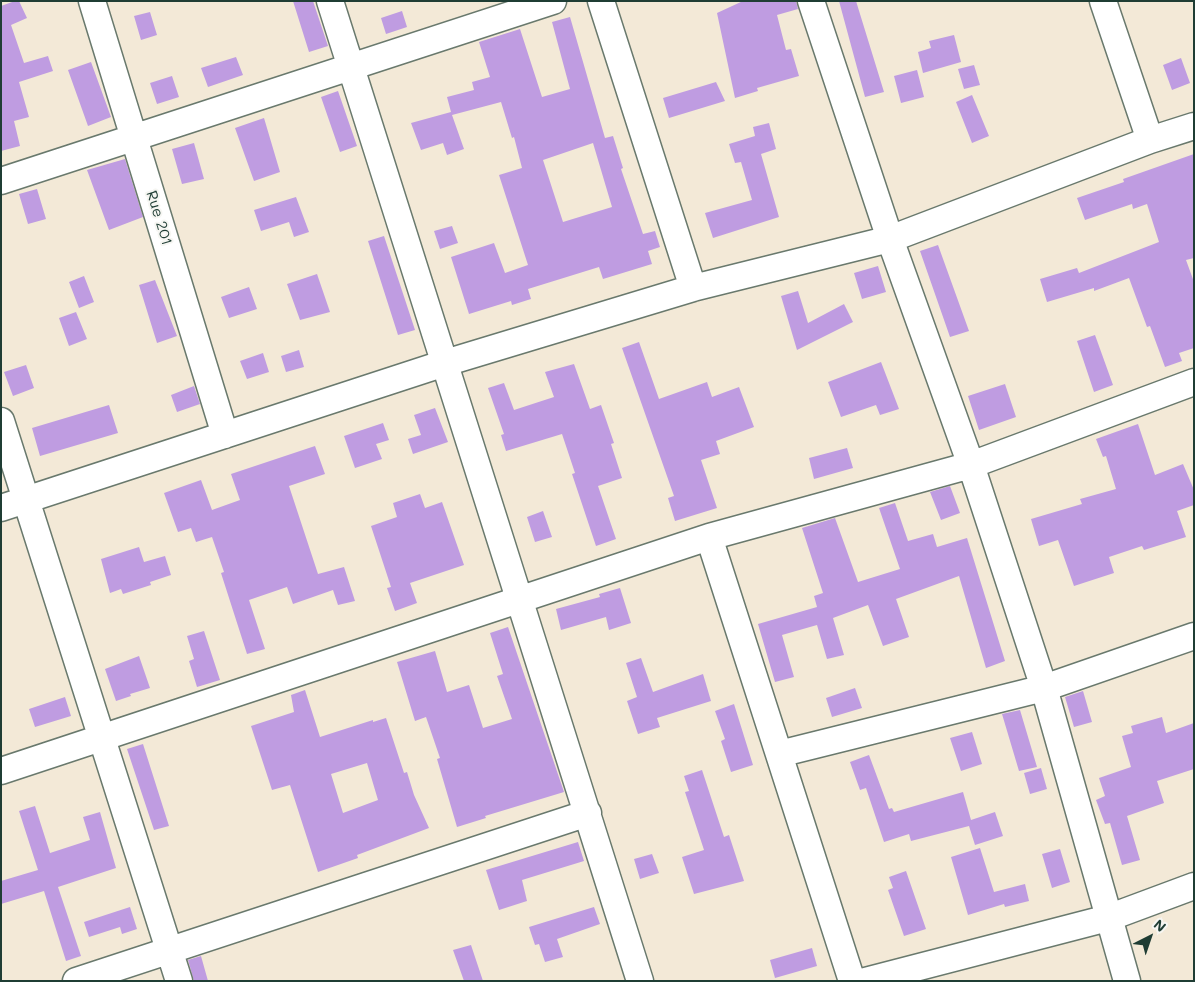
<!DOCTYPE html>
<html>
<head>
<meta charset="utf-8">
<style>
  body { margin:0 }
  #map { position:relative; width:1195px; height:982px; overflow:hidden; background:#f3e9d7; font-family:Mali,sans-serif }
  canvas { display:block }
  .frame { position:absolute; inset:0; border:2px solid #1f3d34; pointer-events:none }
  .north { position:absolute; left:1125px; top:912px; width:50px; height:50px; -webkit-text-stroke:4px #f6f6f2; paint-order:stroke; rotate:41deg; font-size:14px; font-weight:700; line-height:20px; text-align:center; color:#1f3d34 }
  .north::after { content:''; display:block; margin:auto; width:18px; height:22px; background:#1f3d34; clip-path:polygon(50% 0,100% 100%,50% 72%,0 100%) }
</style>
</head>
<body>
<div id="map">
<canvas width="1195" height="982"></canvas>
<div class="frame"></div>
<div class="north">N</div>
</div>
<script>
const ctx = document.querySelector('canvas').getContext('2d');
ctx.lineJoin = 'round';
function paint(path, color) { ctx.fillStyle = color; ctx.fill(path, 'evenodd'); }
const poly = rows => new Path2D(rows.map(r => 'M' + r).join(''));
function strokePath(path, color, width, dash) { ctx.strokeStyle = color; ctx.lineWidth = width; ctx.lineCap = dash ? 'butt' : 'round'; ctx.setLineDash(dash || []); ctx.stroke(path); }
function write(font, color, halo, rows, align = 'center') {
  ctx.font = font + ' Mali,sans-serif'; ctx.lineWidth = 4; ctx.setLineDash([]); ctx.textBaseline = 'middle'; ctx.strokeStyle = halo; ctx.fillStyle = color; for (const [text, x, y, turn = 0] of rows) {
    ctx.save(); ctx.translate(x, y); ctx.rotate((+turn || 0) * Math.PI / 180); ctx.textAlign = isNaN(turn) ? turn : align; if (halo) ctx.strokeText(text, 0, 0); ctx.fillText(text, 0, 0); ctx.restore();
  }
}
paint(poly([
  [15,1,19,1,27,18,11,25,24,63,48,56,53,71,19,82,29,117,14,121,20,146,1,151,1,6],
  [293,1,313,1,328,46,309,52],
  [743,1,796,1,798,9,777,15,786,50,791,49,799,76,757,88,758,91,735,98,717,13],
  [839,1,856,1,884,92,865,97],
  [402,11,407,27,386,34,381,18],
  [150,12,157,35,141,40,134,16],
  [570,17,605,138,613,136,623,168,621,169,643,234,655,231,660,247,648,251,652,264,603,279,599,267,528,289,531,299,512,305,511,301,469,314,451,257,494,243,505,273,528,265,499,175,522,168,514,137,512,138,501,102,452,115,464,149,447,155,443,143,421,150,411,123,451,112,447,97,474,90,472,82,490,77,479,42,520,29,542,97,570,89,552,22],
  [593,143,612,207,563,222,543,160],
  [954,35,961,62,923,73,918,52,931,48,929,41],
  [236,57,243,75,208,87,201,68],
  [1181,58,1190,83,1172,90,1163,65],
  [91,62,111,117,88,126,68,70],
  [974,65,980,85,964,89,958,69],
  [917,70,924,97,901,103,894,76],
  [172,76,179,97,157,104,150,83],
  [716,82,725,101,669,118,663,98],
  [338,91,357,146,340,152,321,97],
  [972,95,989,136,972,143,956,102],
  [264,118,280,172,254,181,235,128],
  [769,123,776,149,761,154,779,217,713,238,705,213,752,200,741,162,735,163,729,144,755,136,753,127],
  [194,143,204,179,182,184,172,149],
  [1194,154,1194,258,1186,260,1194,282,1194,348,1179,353,1182,361,1165,367,1150,326,1147,327,1129,278,1094,291,1094,288,1047,302,1040,279,1077,268,1079,273,1159,242,1147,204,1133,209,1132,204,1085,220,1077,198,1124,182,1123,179],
  [125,159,143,217,109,230,87,170],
  [37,189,46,219,28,224,19,194],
  [296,197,309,232,294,237,289,222,261,231,254,210],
  [452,226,458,243,440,249,434,231],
  [384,236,415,330,398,335,368,241],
  [938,245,969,331,950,337,920,251],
  [878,266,886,292,862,299,854,273],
  [317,274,330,312,300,320,287,284],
  [84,276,94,302,79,308,69,282],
  [155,280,177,336,157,343,139,285],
  [249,287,257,309,229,318,221,297],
  [798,291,808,323,844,304,853,322,797,350,781,296],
  [76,312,87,339,69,346,59,318],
  [1095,335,1113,385,1094,392,1077,341],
  [639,342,659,399,707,382,712,397,739,387,754,427,716,441,720,454,701,460,717,508,675,521,668,498,674,496,622,348],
  [299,350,304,367,286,372,281,356],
  [263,353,269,372,247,379,240,361],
  [881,362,899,409,880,415,876,405,841,417,828,382],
  [574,364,590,409,601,405,614,443,611,444,622,478,598,486,616,539,596,546,572,474,575,473,562,434,506,451,501,435,504,434,488,388,504,383,514,410,554,397,545,372],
  [26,365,34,388,13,396,4,372],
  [1005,384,1016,417,979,430,968,396],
  [194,386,200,404,177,412,171,395],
  [109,405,118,433,40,456,32,428],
  [435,408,448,442,413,454,408,439,421,435,414,415],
  [383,423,389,440,376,444,382,459,355,468,344,436],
  [1138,424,1155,475,1183,464,1194,490,1194,505,1177,511,1186,537,1144,550,1142,546,1109,557,1114,573,1074,586,1058,540,1039,546,1031,519,1082,504,1080,499,1116,489,1106,456,1103,457,1096,439],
  [315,446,325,474,289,486,318,574,344,567,355,601,338,605,333,590,293,604,287,587,249,600,265,649,247,654,221,573,224,572,212,537,196,542,191,528,178,532,164,493,201,480,212,510,240,500,231,474],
  [847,448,853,468,814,479,809,458],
  [950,486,960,513,941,520,930,492],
  [420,494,425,508,442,502,464,565,410,583,417,603,395,611,387,588,391,587,371,526,397,517,393,503],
  [895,503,908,541,933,534,937,547,967,538,1005,661,986,668,959,576,896,599,909,637,883,646,868,605,833,618,844,655,827,659,817,625,782,635,794,677,775,682,758,624,817,607,814,596,823,593,802,528,835,518,858,582,900,569,879,508],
  [543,511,552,537,535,542,527,517],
  [139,547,144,562,165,556,171,575,150,582,151,585,123,594,121,589,110,593,101,559],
  [620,588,631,623,609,630,606,617,561,630,556,609,600,597,599,594],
  [508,627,564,792,485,816,486,818,457,827,437,759,440,758,426,717,415,721,397,662,435,651,447,692,469,685,483,728,512,719,497,676,503,674,490,633],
  [204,631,220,680,197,687,189,661,194,659,187,636],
  [139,656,150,688,130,694,131,696,116,701,105,669],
  [641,658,653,692,703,674,711,701,657,718,660,727,638,734,627,701,637,697,626,663],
  [855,688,862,708,832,717,826,698],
  [305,690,320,737,373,720,373,722,386,718,404,773,407,772,414,795,429,828,357,855,358,858,318,872,290,785,272,790,251,726,294,712,291,695],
  [367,763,378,800,343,813,331,774],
  [1083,691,1092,722,1074,727,1065,697],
  [65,697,71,716,35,727,29,709],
  [734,704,753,765,731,772,721,741,725,739,715,711],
  [1020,710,1037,767,1019,771,1002,714],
  [1162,717,1166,733,1194,723,1194,769,1157,781,1164,803,1127,816,1140,860,1122,865,1110,823,1105,824,1096,800,1105,796,1099,778,1131,767,1122,736,1133,733,1131,726],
  [972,732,982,764,961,771,950,738],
  [143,744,169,826,154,830,127,749],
  [869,755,889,809,892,808,894,812,963,792,971,820,995,812,1003,836,975,845,969,826,911,841,909,834,884,842,866,788,860,790,850,762],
  [1041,768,1047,789,1030,794,1024,773],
  [702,770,724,837,729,835,744,881,694,894,682,857,704,850,685,792,689,791,684,776],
  [35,806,50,853,90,840,83,817,100,812,116,868,58,887,81,956,66,961,44,891,1,904,1,881,38,870,19,811],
  [578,842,584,861,522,880,527,901,499,910,486,870],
  [980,848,994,892,1025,884,1029,901,1005,907,1004,904,968,915,951,857],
  [1060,849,1070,882,1052,888,1042,854],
  [652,854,659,873,640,879,634,859],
  [906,871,926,929,904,936,888,890,893,888,889,877],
  [130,907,137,929,122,934,120,927,89,937,84,922],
  [594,907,600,924,557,939,563,957,545,962,539,944,535,945,529,927],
  [471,945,483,981,464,981,453,950],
  [812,948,817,966,775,978,770,960],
  [201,956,208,981,194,981,188,960]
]), '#bf9ce1');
const minor = poly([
  [92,1,225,435],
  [330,1,640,981],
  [601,1,693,288],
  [811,1,890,239,971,465,1044,688,1127,981],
  [1103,1,1150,140],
  [1,181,553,1],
  [1,421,179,981],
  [1,508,445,363,693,288,890,239,1150,140,1194,126],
  [709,537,852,981],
  [779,754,1044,688,1194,636],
  [1,771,709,537,971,465,1194,382],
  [76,981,588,813],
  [865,981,1108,918,1194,886]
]);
strokePath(minor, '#69796d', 29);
strokePath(minor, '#fff', 26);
write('15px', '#1f3d34', '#f6f6f2', [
  ["Rue 201",159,218,73]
]);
</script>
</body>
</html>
